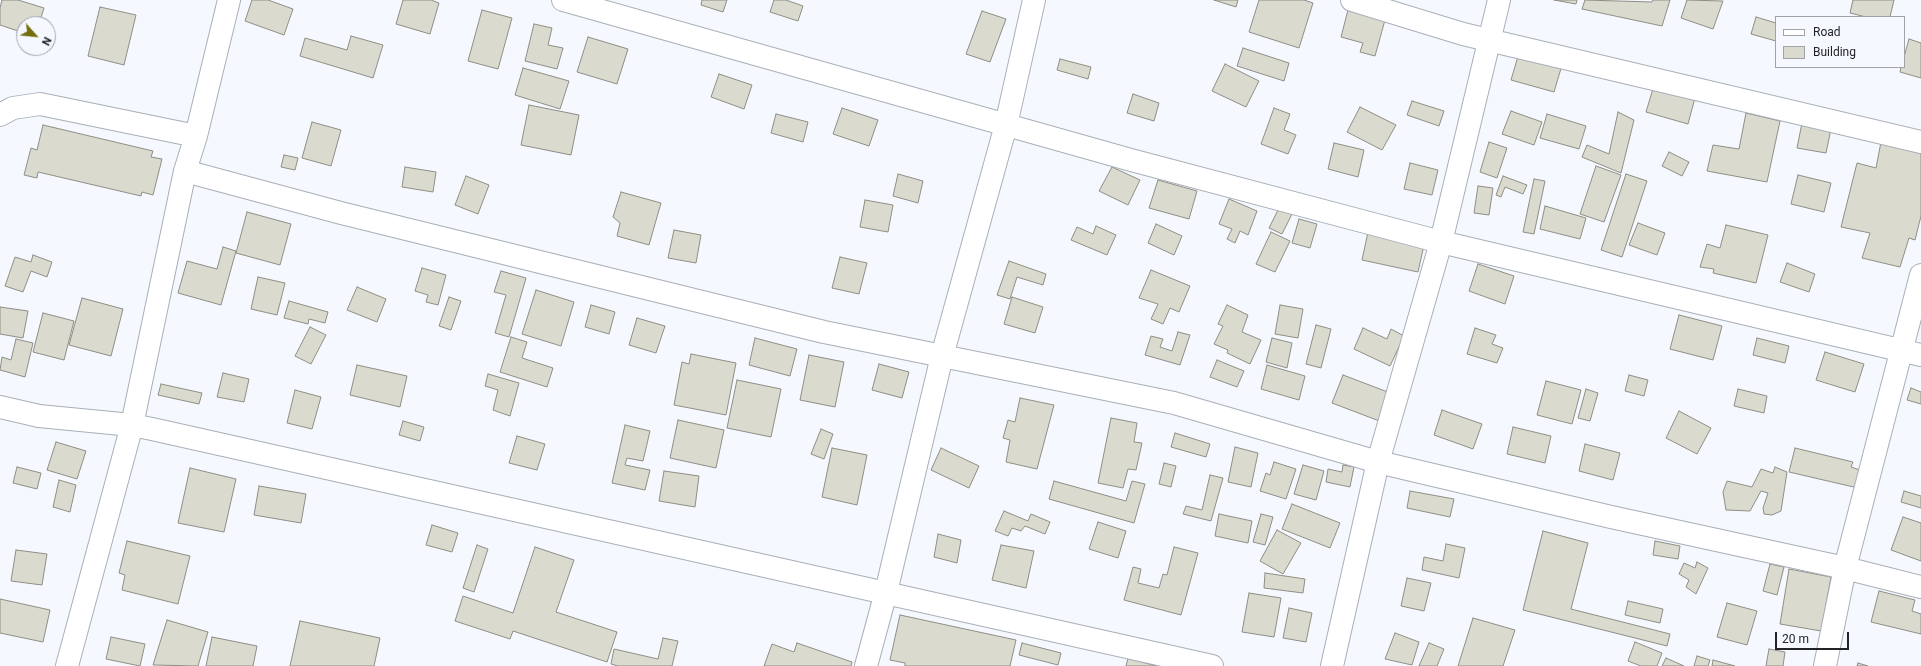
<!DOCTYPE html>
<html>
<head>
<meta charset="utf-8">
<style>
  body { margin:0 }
  #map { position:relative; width:1921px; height:666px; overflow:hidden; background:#f5f9ff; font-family:Roboto,sans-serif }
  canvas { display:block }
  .legend { position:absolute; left:1775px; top:16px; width:130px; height:52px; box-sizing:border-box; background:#f5f9ff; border:1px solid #a0a3a8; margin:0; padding:5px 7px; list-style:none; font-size:12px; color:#212326 }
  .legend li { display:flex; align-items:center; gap:8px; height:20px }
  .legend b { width:20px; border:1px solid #a0a3a8 }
  .north { position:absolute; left:16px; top:16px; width:40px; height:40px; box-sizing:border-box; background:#f5f9ff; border:1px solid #a0a3a8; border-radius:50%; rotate:117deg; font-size:11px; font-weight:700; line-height:16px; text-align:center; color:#212326 }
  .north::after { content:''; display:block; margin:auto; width:14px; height:18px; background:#746e0c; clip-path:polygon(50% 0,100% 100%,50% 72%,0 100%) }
  .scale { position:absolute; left:1775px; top:632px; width:74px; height:18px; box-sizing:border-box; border:2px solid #212326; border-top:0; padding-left:5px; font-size:12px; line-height:14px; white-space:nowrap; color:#212326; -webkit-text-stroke:3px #f5f9ff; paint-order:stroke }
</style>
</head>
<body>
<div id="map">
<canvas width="1921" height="666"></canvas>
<ul class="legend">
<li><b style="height:5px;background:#fff"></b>Road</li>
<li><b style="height:11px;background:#dadacf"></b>Building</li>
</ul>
<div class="north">N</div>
<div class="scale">20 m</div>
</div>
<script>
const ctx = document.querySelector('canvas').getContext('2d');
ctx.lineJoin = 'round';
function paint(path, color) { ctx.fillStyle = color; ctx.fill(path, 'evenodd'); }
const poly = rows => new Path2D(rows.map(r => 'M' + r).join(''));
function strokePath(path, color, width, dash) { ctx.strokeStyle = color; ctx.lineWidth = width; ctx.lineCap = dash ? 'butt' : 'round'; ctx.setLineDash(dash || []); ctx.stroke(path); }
const building = poly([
  [2,0,18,0,44,8,39,24,24,24,24,33,0,25,0,8,2,0],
  [252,0,268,0,293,9,284,35,245,21,252,0],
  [403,0,431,0,439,3,430,34,396,24,403,0],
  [702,0,727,0,723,12,701,5,702,0],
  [774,0,786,0,803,6,798,21,770,12,774,0],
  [1214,0,1238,0,1236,7,1214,0],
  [1259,0,1304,0,1313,3,1299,48,1249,32,1259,0],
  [1554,0,1577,0,1576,4,1554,0],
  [1585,0,1652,2,1653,0,1670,0,1662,26,1582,9,1585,0],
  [1687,0,1723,1,1713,29,1681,18,1687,0],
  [1853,0,1894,0,1890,17,1866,17,1850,13,1853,0],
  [100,7,136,15,124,65,88,56,100,7],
  [482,10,512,18,498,69,468,61,482,10],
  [1348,10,1385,20,1375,56,1360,52,1363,43,1341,37,1348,10],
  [982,11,1006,19,990,62,966,54,982,11],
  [1756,17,1776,23,1776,41,1751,34,1756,17],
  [534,24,552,28,548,45,563,48,557,69,525,61,534,24],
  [351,36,383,45,373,78,300,56,305,38,347,50,351,36],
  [588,37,628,49,617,84,577,72,588,37],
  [1909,39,1921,43,1921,78,1900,72,1901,67,1904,67,1904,57,1909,39],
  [1243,48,1289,63,1284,81,1237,66,1243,48],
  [1519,53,1562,65,1554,92,1511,80,1519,53],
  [1060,59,1091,67,1088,79,1057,70,1060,59],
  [1225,64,1259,81,1246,107,1212,91,1225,64],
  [523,68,569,81,560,109,515,95,523,68],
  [719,74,752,85,744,109,711,97,719,74],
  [1655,82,1696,94,1688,124,1646,112,1655,82],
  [1133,94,1159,103,1154,121,1127,113,1133,94],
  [1412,101,1444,111,1439,126,1407,115,1412,101],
  [529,105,579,115,571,155,521,145,529,105],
  [1360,107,1396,125,1382,150,1347,132,1360,107],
  [842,108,878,120,869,146,833,134,842,108],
  [1274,108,1290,114,1284,130,1296,135,1288,154,1261,144,1274,108],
  [1511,111,1542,122,1534,145,1502,134,1511,111],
  [1618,112,1634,120,1621,173,1582,157,1587,145,1609,154,1618,112],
  [1746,113,1780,121,1767,182,1707,171,1713,145,1739,149,1746,113],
  [776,114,808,122,803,142,771,133,776,114],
  [1547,114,1586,126,1579,149,1540,138,1547,114],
  [312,122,341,130,331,166,302,158,312,122],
  [1802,123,1831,129,1826,153,1797,148,1802,123],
  [43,125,153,151,151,157,162,159,153,195,142,192,141,196,38,172,37,178,24,175,31,148,37,150,43,125],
  [1882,137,1921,147,1921,216,1915,240,1909,238,1900,267,1862,258,1870,233,1841,227,1857,163,1876,168,1882,137],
  [1489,142,1507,148,1497,178,1480,172,1489,142],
  [1334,143,1364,150,1358,177,1328,169,1334,143],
  [1669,152,1689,162,1682,176,1662,166,1669,152],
  [284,155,298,158,295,170,281,167,284,155],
  [1410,163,1438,170,1432,195,1404,189,1410,163],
  [1596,166,1621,175,1604,222,1580,214,1596,166],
  [405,167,436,172,433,192,402,187,405,167],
  [1112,167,1140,180,1128,205,1099,191,1112,167],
  [898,174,923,181,918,203,893,196,898,174],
  [1626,174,1647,181,1622,257,1601,250,1626,174],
  [1798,175,1831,183,1824,212,1791,204,1798,175],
  [466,176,489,185,478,214,455,205,466,176],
  [1503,176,1527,185,1523,194,1505,187,1501,197,1496,195,1503,176],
  [1534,179,1545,181,1534,234,1523,232,1534,179],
  [1158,180,1197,191,1189,219,1149,208,1158,180],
  [1478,186,1493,188,1489,215,1474,213,1478,186],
  [621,192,661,203,649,245,617,236,620,223,613,217,621,192],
  [1229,199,1257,211,1248,235,1240,231,1235,243,1227,239,1232,229,1219,224,1229,199],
  [865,200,893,205,888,232,860,227,865,200],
  [1281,204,1294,210,1282,234,1269,228,1281,204],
  [1545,206,1586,218,1580,239,1540,229,1545,206],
  [247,212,291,224,280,265,236,253,247,212],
  [1299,219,1317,224,1310,248,1292,243,1299,219],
  [1638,223,1665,233,1657,255,1629,245,1638,223],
  [1156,224,1182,236,1174,255,1148,243,1156,224],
  [1726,225,1768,235,1756,283,1713,273,1714,269,1700,267,1707,244,1720,248,1726,225],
  [1096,226,1116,235,1107,255,1071,240,1077,227,1093,234,1096,226],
  [674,230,701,235,696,263,668,258,674,230],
  [1271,232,1290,241,1275,272,1256,264,1271,232],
  [1368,232,1424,245,1418,272,1362,260,1368,232],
  [223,247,236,251,221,305,178,293,187,261,217,269,223,247],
  [33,255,52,262,47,277,31,271,23,292,5,286,15,257,31,262,33,255],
  [840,257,867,263,859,294,832,288,840,257],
  [1009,261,1046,274,1043,285,1017,277,1010,299,997,295,1009,261],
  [1787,263,1815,274,1809,292,1780,282,1787,263],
  [1478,264,1514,276,1505,304,1469,291,1478,264],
  [422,268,446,275,438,305,426,302,428,295,415,291,422,268],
  [1151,270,1190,286,1179,312,1170,308,1163,324,1151,319,1158,304,1139,298,1151,270],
  [501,271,526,278,509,337,495,333,506,295,494,292,501,271],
  [258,277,285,283,277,315,251,309,258,277],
  [357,287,386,299,377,322,347,310,357,287],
  [536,290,574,302,561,346,522,334,536,290],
  [449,297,461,301,451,330,439,326,449,297],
  [1012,297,1043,307,1035,333,1004,324,1012,297],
  [82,298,123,309,111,356,69,345,82,298],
  [289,301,328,312,325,323,309,319,308,324,284,318,289,301],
  [591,305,615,312,609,334,585,327,591,305],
  [1227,305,1248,315,1242,332,1261,340,1250,364,1227,353,1228,350,1214,344,1223,326,1218,324,1227,305],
  [1280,305,1303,309,1298,338,1275,334,1280,305],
  [0,307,28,311,23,338,0,334,0,307],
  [43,313,74,321,64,360,33,352,43,313],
  [1679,315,1722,326,1713,360,1670,349,1679,315],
  [637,318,665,326,656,353,629,345,637,318],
  [1316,325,1331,329,1321,368,1306,364,1316,325],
  [310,327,326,335,311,364,295,356,310,327],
  [1363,328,1387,339,1391,329,1404,336,1390,366,1354,349,1363,328],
  [1475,328,1496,335,1492,344,1503,348,1497,363,1467,354,1475,328],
  [1178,332,1190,335,1180,365,1145,355,1151,336,1163,339,1160,347,1172,351,1178,332],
  [511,337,527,342,522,358,553,368,547,387,500,372,511,337],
  [755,338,797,349,790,376,749,365,755,338],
  [1272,338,1292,343,1287,368,1266,362,1272,338],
  [1757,338,1789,346,1785,363,1753,355,1757,338],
  [16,339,33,343,25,377,0,370,2,357,11,360,16,339],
  [1825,352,1864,364,1855,392,1816,380,1825,352],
  [691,354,736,363,726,415,674,405,682,362,689,364,691,354],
  [809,355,844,362,835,407,800,400,809,355],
  [1217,360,1244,371,1237,387,1210,377,1217,360],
  [879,364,909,372,902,398,872,390,879,364],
  [357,365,407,376,400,407,350,395,357,365],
  [1267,365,1305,376,1299,400,1261,389,1267,365],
  [223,373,249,379,244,402,217,397,223,373],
  [488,374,519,383,510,416,493,410,498,390,485,386,488,374],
  [1343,375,1393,394,1382,422,1332,403,1343,375],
  [1629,375,1648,380,1644,396,1625,391,1629,375],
  [737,380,781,389,771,437,727,428,737,380],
  [1546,381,1581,390,1572,424,1537,415,1546,381],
  [161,384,202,393,199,404,158,395,161,384],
  [1911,388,1921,392,1921,404,1907,400,1911,388],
  [1586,389,1598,393,1590,421,1578,418,1586,389],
  [1738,389,1767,396,1764,413,1734,406,1738,389],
  [295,390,321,397,312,429,287,423,295,390],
  [1020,398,1054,405,1037,469,1006,462,1010,440,1003,438,1008,420,1015,422,1020,398],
  [1442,410,1482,424,1473,449,1434,435,1442,410],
  [1679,411,1711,428,1697,454,1666,438,1679,411],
  [1111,418,1137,423,1134,442,1142,443,1136,470,1128,469,1123,488,1098,483,1111,418],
  [678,420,724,430,716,468,670,458,678,420],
  [403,421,424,427,420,441,399,435,403,421],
  [625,425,650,431,643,461,627,458,625,465,650,470,645,490,612,483,625,425],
  [1513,427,1551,436,1545,463,1507,454,1513,427],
  [821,429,833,434,824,459,811,454,821,429],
  [1175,433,1210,444,1206,457,1171,447,1175,433],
  [517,436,545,444,537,470,509,463,517,436],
  [56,442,86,451,77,479,47,470,56,442],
  [1585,444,1620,453,1613,480,1579,471,1585,444],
  [1235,447,1258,453,1251,487,1228,482,1235,447],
  [832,448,867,455,857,505,822,497,832,448],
  [941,448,979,466,969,488,931,470,941,448],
  [1795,448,1853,462,1851,467,1863,471,1858,488,1789,472,1795,448],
  [1274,462,1296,469,1286,499,1260,491,1266,473,1270,475,1274,462],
  [1164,463,1176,466,1171,487,1159,484,1164,463],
  [1303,465,1324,471,1316,500,1294,494,1303,465],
  [1343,465,1354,467,1350,487,1326,482,1328,469,1342,472,1343,465],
  [17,467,41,473,37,489,13,483,17,467],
  [1775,467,1787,472,1781,511,1772,515,1764,514,1763,508,1768,493,1761,491,1750,511,1726,510,1723,492,1727,481,1752,487,1761,469,1773,473,1775,467],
  [190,468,236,479,224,532,178,523,190,468],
  [664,471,699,476,695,507,659,501,664,471],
  [1210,475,1223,478,1211,521,1183,514,1186,506,1202,510,1210,475],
  [59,480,76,485,70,512,53,507,59,480],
  [1054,481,1126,501,1132,481,1145,484,1134,523,1049,499,1054,481],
  [259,486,306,494,301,523,254,515,259,486],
  [1410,491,1454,499,1450,517,1407,508,1410,491],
  [1904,491,1921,496,1921,508,1901,502,1904,491],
  [1292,504,1340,523,1330,548,1282,529,1292,504],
  [1004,511,1028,521,1031,514,1050,522,1045,534,1025,526,1021,531,1012,528,1008,536,995,531,1004,511],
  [1219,514,1252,521,1248,543,1215,536,1219,514],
  [1261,514,1273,517,1265,545,1253,542,1261,514],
  [1903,517,1921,523,1921,561,1891,550,1903,517],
  [1098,522,1126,531,1118,558,1089,549,1098,522],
  [432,525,458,533,452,552,426,545,432,525],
  [1277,530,1301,543,1283,574,1260,561,1277,530],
  [1543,531,1588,543,1571,609,1670,634,1667,646,1523,610,1543,531],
  [938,534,961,540,957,563,934,557,938,534],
  [127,541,190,556,178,604,122,590,125,575,119,573,127,541],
  [1655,541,1680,546,1678,559,1653,555,1655,541],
  [1446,544,1465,548,1459,578,1422,570,1424,557,1443,561,1446,544],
  [477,545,488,549,474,592,463,588,477,545],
  [1001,545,1034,551,1026,588,992,580,1001,545],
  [535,547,574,560,556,612,617,632,607,662,513,631,510,639,455,621,463,596,513,613,535,547],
  [1174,547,1198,553,1181,615,1124,600,1133,567,1141,569,1138,583,1159,588,1163,574,1167,575,1174,547],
  [16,550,47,554,42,585,11,581,16,550],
  [1697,562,1708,568,1696,594,1686,587,1689,580,1679,574,1684,563,1695,568,1697,562],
  [1770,564,1784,567,1777,595,1763,591,1770,564],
  [1789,569,1831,577,1821,631,1780,624,1789,569],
  [1265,573,1305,579,1303,593,1264,588,1265,573],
  [1407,578,1431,583,1424,611,1401,606,1407,578],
  [1879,591,1915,600,1912,611,1921,614,1921,634,1871,622,1879,591],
  [1249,593,1281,598,1274,637,1242,632,1249,593],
  [0,599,50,610,43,642,0,633,0,599],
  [1628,601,1663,609,1660,623,1625,615,1628,601],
  [1727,603,1757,611,1747,645,1717,637,1727,603],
  [1289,608,1312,613,1306,642,1283,638,1289,608],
  [900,615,1016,640,1010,666,905,666,905,663,890,660,900,615],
  [1473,618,1515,630,1503,666,1458,666,1473,618],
  [167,620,208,632,198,666,153,665,167,620],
  [300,621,380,638,374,666,290,666,300,621],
  [1395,633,1419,642,1412,665,1385,659,1395,633],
  [111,637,145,644,140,666,106,659,111,637],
  [212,637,257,646,253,666,206,666,212,637],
  [663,638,678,641,672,666,618,666,611,664,614,649,658,659,663,638],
  [1635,642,1662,653,1657,666,1641,666,1628,661,1635,642],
  [797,643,852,662,851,666,764,666,772,644,794,652,797,643],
  [1022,643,1061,653,1058,665,1019,655,1022,643],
  [1429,643,1444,649,1437,666,1419,666,1429,643],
  [1769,649,1785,652,1783,666,1766,666,1769,649],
  [1697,656,1710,660,1708,666,1694,666,1697,656],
  [1128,658,1156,666,1126,666,1128,658],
  [1666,658,1684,666,1662,666,1666,658],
  [1713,660,1735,666,1712,666,1713,660],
  [1858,663,1868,666,1857,666,1858,663]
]);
paint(building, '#dadacf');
strokePath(building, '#8e8e84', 1);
const minor = poly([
  [563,0,1131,160,1441,242,1921,355],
  [1352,0,1463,34,1921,142],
  [0,115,13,108,40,104,196,136],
  [185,171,341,213,824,332,1174,403,1378,462,1611,517,1845,568,1921,587],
  [0,407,39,416,132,425,152,429,1212,666],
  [67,666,132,425,185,171,196,136,229,0],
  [866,666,886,592,942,356,1006,125,1034,0],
  [1332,666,1378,462,1441,242,1499,0],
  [1825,666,1845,568,1921,275]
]);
strokePath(minor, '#a9afb8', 24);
strokePath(minor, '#fff', 22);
</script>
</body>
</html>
